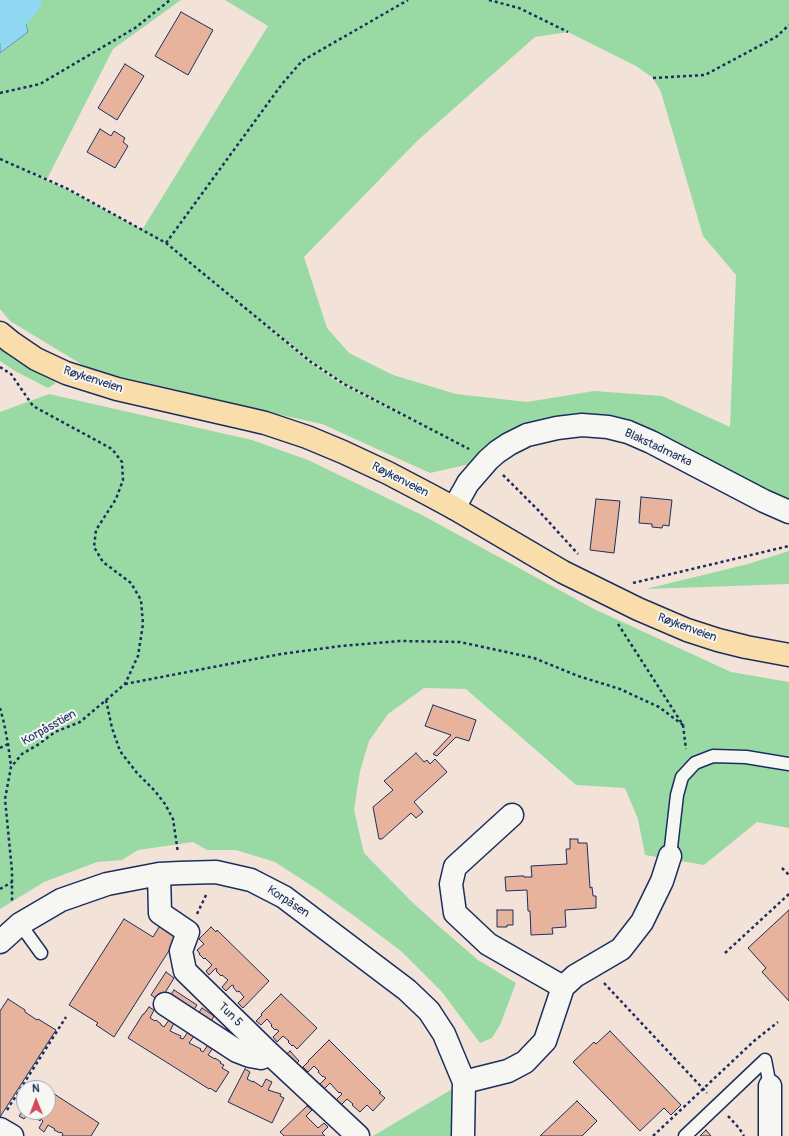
<!DOCTYPE html>
<html>
<head>
<meta charset="utf-8">
<style>
  body { margin:0 }
  #map { position:relative; width:789px; height:1136px; overflow:hidden; background:#f2e2d8; font-family:Pangolin,sans-serif }
  canvas { display:block }
  .north { position:absolute; left:16px; top:1080px; width:40px; height:40px; box-sizing:border-box; background:#f6f6f2; border:1px solid #9ea6b7; border-radius:50%; rotate:359deg; font-size:11px; font-weight:700; line-height:16px; text-align:center; color:#1b2f5e }
  .north::after { content:''; display:block; margin:auto; width:14px; height:18px; background:#d1495b; clip-path:polygon(50% 0,100% 100%,50% 72%,0 100%) }
</style>
</head>
<body>
<div id="map">
<canvas width="789" height="1136"></canvas>
<div class="north">N</div>
</div>
<script>
const ctx = document.querySelector('canvas').getContext('2d');
ctx.lineJoin = 'round';
function paint(path, color) { ctx.fillStyle = color; ctx.fill(path, 'evenodd'); }
const poly = rows => new Path2D(rows.map(r => 'M' + r).join(''));
function strokePath(path, color, width, dash) { ctx.strokeStyle = color; ctx.lineWidth = width; ctx.lineCap = dash ? 'butt' : 'round'; ctx.setLineDash(dash || []); ctx.stroke(path); }
function write(font, color, halo, rows, align = 'center') {
  ctx.font = font + ' Pangolin,sans-serif'; ctx.lineWidth = 4; ctx.setLineDash([]); ctx.textBaseline = 'middle'; ctx.strokeStyle = halo; ctx.fillStyle = color; for (const [text, x, y, turn = 0] of rows) {
    ctx.save(); ctx.translate(x, y); ctx.rotate((+turn || 0) * Math.PI / 180); ctx.textAlign = isNaN(turn) ? turn : align; if (halo) ctx.strokeText(text, 0, 0); ctx.fillText(text, 0, 0); ctx.restore();
  }
}
paint(poly([
  [20,0,181,0,113,49,47,179,18,167,66,189,142,230,268,26,225,0,789,0,789,507,582,425,488,460,430,473,322,424,231,404,170,388,91,370,10,321,0,309,0,53,28,32],
  [568,32,636,66,653,78,661,92,703,236,736,275,730,427,662,396,594,391,527,402,456,394,393,375,349,353,327,328,304,257,417,141,535,37],
  [251,313,310,360,345,384,432,430,341,384,309,362],
  [0,348,13,359,56,383,48,388,15,371,0,361],
  [49,394,252,440,308,460,422,515,594,609,731,672,789,682,789,828,757,822,704,865,645,855,638,819,625,788,576,785,466,689,424,688,388,714,369,741,360,771,354,810,364,853,412,902,442,929,478,960,516,983,500,1025,492,1038,480,1043,442,992,401,951,353,915,318,890,275,862,236,850,207,850,193,842,138,850,122,860,97,862,44,882,0,909,0,412],
  [789,551,789,584,646,589,748,564],
  [464,1082,463,1136,373,1136]
]), '#99daa4');
const water = poly([
  [0,0,20,0,28,32,0,53,0,0]
]);
paint(water, '#91d8f3');
strokePath(water, '#6294b7', 1);
strokePath(poly([
  [0,25,23,0]
]), '#91d8f3', 37);
const building = poly([
  [181,12,213,30,188,75,155,56,181,12],
  [125,64,144,76,117,120,98,108,125,64],
  [100,129,111,136,114,131,125,138,123,142,128,146,115,168,87,152,100,129],
  [641,497,672,500,669,526,663,525,662,528,652,527,652,524,639,523,641,497],
  [596,499,620,501,614,553,590,550,596,499],
  [433,705,476,720,469,741,456,737,437,756,433,754,451,735,425,726,433,705],
  [416,753,424,762,427,760,430,764,435,759,447,772,414,802,423,812,416,818,411,813,382,839,379,839,373,807,393,790,384,781,416,753],
  [570,839,578,839,578,843,587,843,590,888,592,887,593,896,596,896,596,908,565,910,566,927,552,928,553,934,531,935,530,911,528,911,527,890,506,891,505,877,520,876,524,876,524,877,532,877,531,866,567,864,566,849,570,849,570,839],
  [497,910,513,910,513,925,507,925,507,927,497,927,497,910],
  [789,910,789,1001,762,972,766,968,748,948,789,910],
  [124,919,153,937,161,924,179,935,114,1037,96,1025,98,1023,69,1005,124,919],
  [211,927,216,932,217,930,269,981,243,1008,238,1003,244,997,239,991,237,992,233,987,234,986,232,985,226,991,222,987,228,980,222,975,221,976,216,971,217,970,216,968,209,975,206,971,212,965,205,958,204,959,199,954,200,954,197,950,204,944,199,939,211,927],
  [166,972,174,978,160,1001,151,995,166,972],
  [174,990,197,1005,191,1014,168,999,174,990],
  [281,994,317,1028,297,1049,293,1045,292,1046,288,1042,289,1041,283,1036,277,1042,273,1037,279,1031,276,1029,275,1030,271,1026,272,1025,267,1019,261,1025,256,1021,262,1015,261,1014,281,994],
  [8,999,25,1010,25,1012,37,1020,38,1019,56,1030,0,1117,0,1011,8,999],
  [149,1007,154,1010,150,1018,155,1021,156,1020,161,1024,161,1025,164,1027,169,1020,174,1023,170,1031,181,1036,180,1038,183,1039,188,1032,194,1036,189,1043,201,1049,200,1050,203,1052,208,1045,213,1048,208,1055,215,1059,215,1058,221,1062,220,1063,224,1065,222,1068,229,1072,216,1092,210,1088,209,1089,128,1038,143,1014,144,1014,149,1007],
  [202,1008,214,1016,209,1025,196,1017,202,1008],
  [610,1031,681,1105,671,1115,664,1108,640,1131,573,1062,594,1042,596,1044,610,1031],
  [329,1040,381,1092,379,1093,385,1098,373,1111,367,1105,360,1112,352,1105,353,1104,347,1099,341,1105,336,1100,342,1094,340,1092,339,1093,330,1083,324,1089,320,1084,326,1078,323,1076,323,1077,318,1072,319,1071,314,1066,308,1072,303,1067,309,1061,308,1061,329,1040],
  [290,1051,299,1061,292,1068,282,1058,290,1051],
  [245,1069,250,1072,247,1079,253,1082,253,1081,262,1087,266,1079,272,1082,268,1090,281,1094,280,1096,284,1098,272,1123,228,1102,245,1069],
  [48,1090,99,1123,91,1136,62,1136,63,1134,61,1132,60,1133,54,1130,55,1129,48,1125,44,1132,39,1128,43,1121,41,1119,40,1121,29,1112,48,1112,48,1090],
  [577,1101,597,1121,582,1136,540,1136,577,1101],
  [24,1105,24,1112,29,1112,24,1119,19,1116,24,1109,22,1108,24,1105],
  [307,1106,312,1110,306,1116,318,1128,324,1123,328,1127,322,1133,325,1136,284,1136,280,1132,307,1106],
  [706,1130,711,1136,700,1136,706,1130]
]);
paint(building, '#e8b39c');
strokePath(building, '#1b2f5e', 1);
const service = poly([
  [670,856,677,795,682,777,695,763,713,756,746,757,789,764],
  [20,924,41,953],
  [765,1060,770,1086],
  [685,1136,765,1060]
]);
const minor = poly([
  [512,815,455,867,451,884,455,913,488,944,563,987],
  [159,874,160,913,188,932,181,951,185,971,269,1053,358,1136],
  [0,942,20,924,61,900,107,884,159,874,180,873,216,872,251,880,284,897,407,990,429,1011,444,1034,464,1082,463,1136],
  [165,1004,237,1051,250,1056,261,1058,266,1056,269,1053],
  [464,1082,508,1071,525,1062,545,1041,563,987,575,976,621,949,642,922,662,881,670,856],
  [770,1086,770,1136],
  [0,1129,12,1136]
]);
const secondary = poly([
  [454,508,468,483,488,460,497,452,509,444,527,435,557,428,582,425,608,427,628,432,651,442,764,501,789,512]
]);
const primary = poly([
  [0,333,11,342,36,359,66,373,117,389,248,419,265,423,307,437,343,452,388,473,428,494,454,508,563,572,638,609,687,630,718,640,746,647,789,655]
]);
strokePath(service, '#1b2f5e', 15);
strokePath(minor, '#1b2f5e', 25);
strokePath(secondary, '#1b2f5e', 25);
strokePath(primary, '#1b2f5e', 25);
strokePath(poly([
  [489,0,519,8,568,32],
  [653,78,705,75,776,37,789,25],
  [0,93,40,84,135,28,170,0],
  [0,159,66,188,166,243,311,362,344,384,469,449],
  [166,243,282,84,302,61,408,0],
  [0,367,11,374,33,406,112,449,122,462,123,480,116,499,96,530,94,547,103,562,131,583,141,600,143,624,138,656,125,684,80,722,55,732,39,744,22,754,11,767,5,799,12,871,12,903],
  [503,475,538,510,578,554],
  [633,583,789,546],
  [618,624,683,725,686,749],
  [125,684,281,654,341,646,399,641,460,642,534,658,578,676,620,689,659,707,683,725],
  [106,700,112,728,120,751,137,773,155,791,165,804,173,819,178,853],
  [0,708,4,723,8,744,11,766],
  [0,748,8,744],
  [782,868,789,875],
  [0,889,12,882],
  [197,914,207,893],
  [725,953,789,894],
  [604,983,707,1093],
  [7,1110,66,1017],
  [728,1116,739,1128,744,1136],
  [653,1136,754,1041,778,1022]
]), '#1b2f5e', 2.5, [3, 3]);
strokePath(service, '#f6f6f2', 12);
strokePath(minor, '#f6f6f2', 22);
strokePath(secondary, '#f6f6f2', 22);
strokePath(primary, '#f9deab', 22);
write('12px', '#1b2f5e', '#f6f6f2', [
  ["Røykenveien",93,380,18],
  ["Blakstadmarka",658,448,25],
  ["Røykenveien",400,480,27],
  ["Røykenveien",687,628,20],
  ["Korpåsstien",49,728,-29],
  ["Korpåsen",288,902,33],
  ["Tun 5",230,1015,44]
]);
</script>
</body>
</html>
